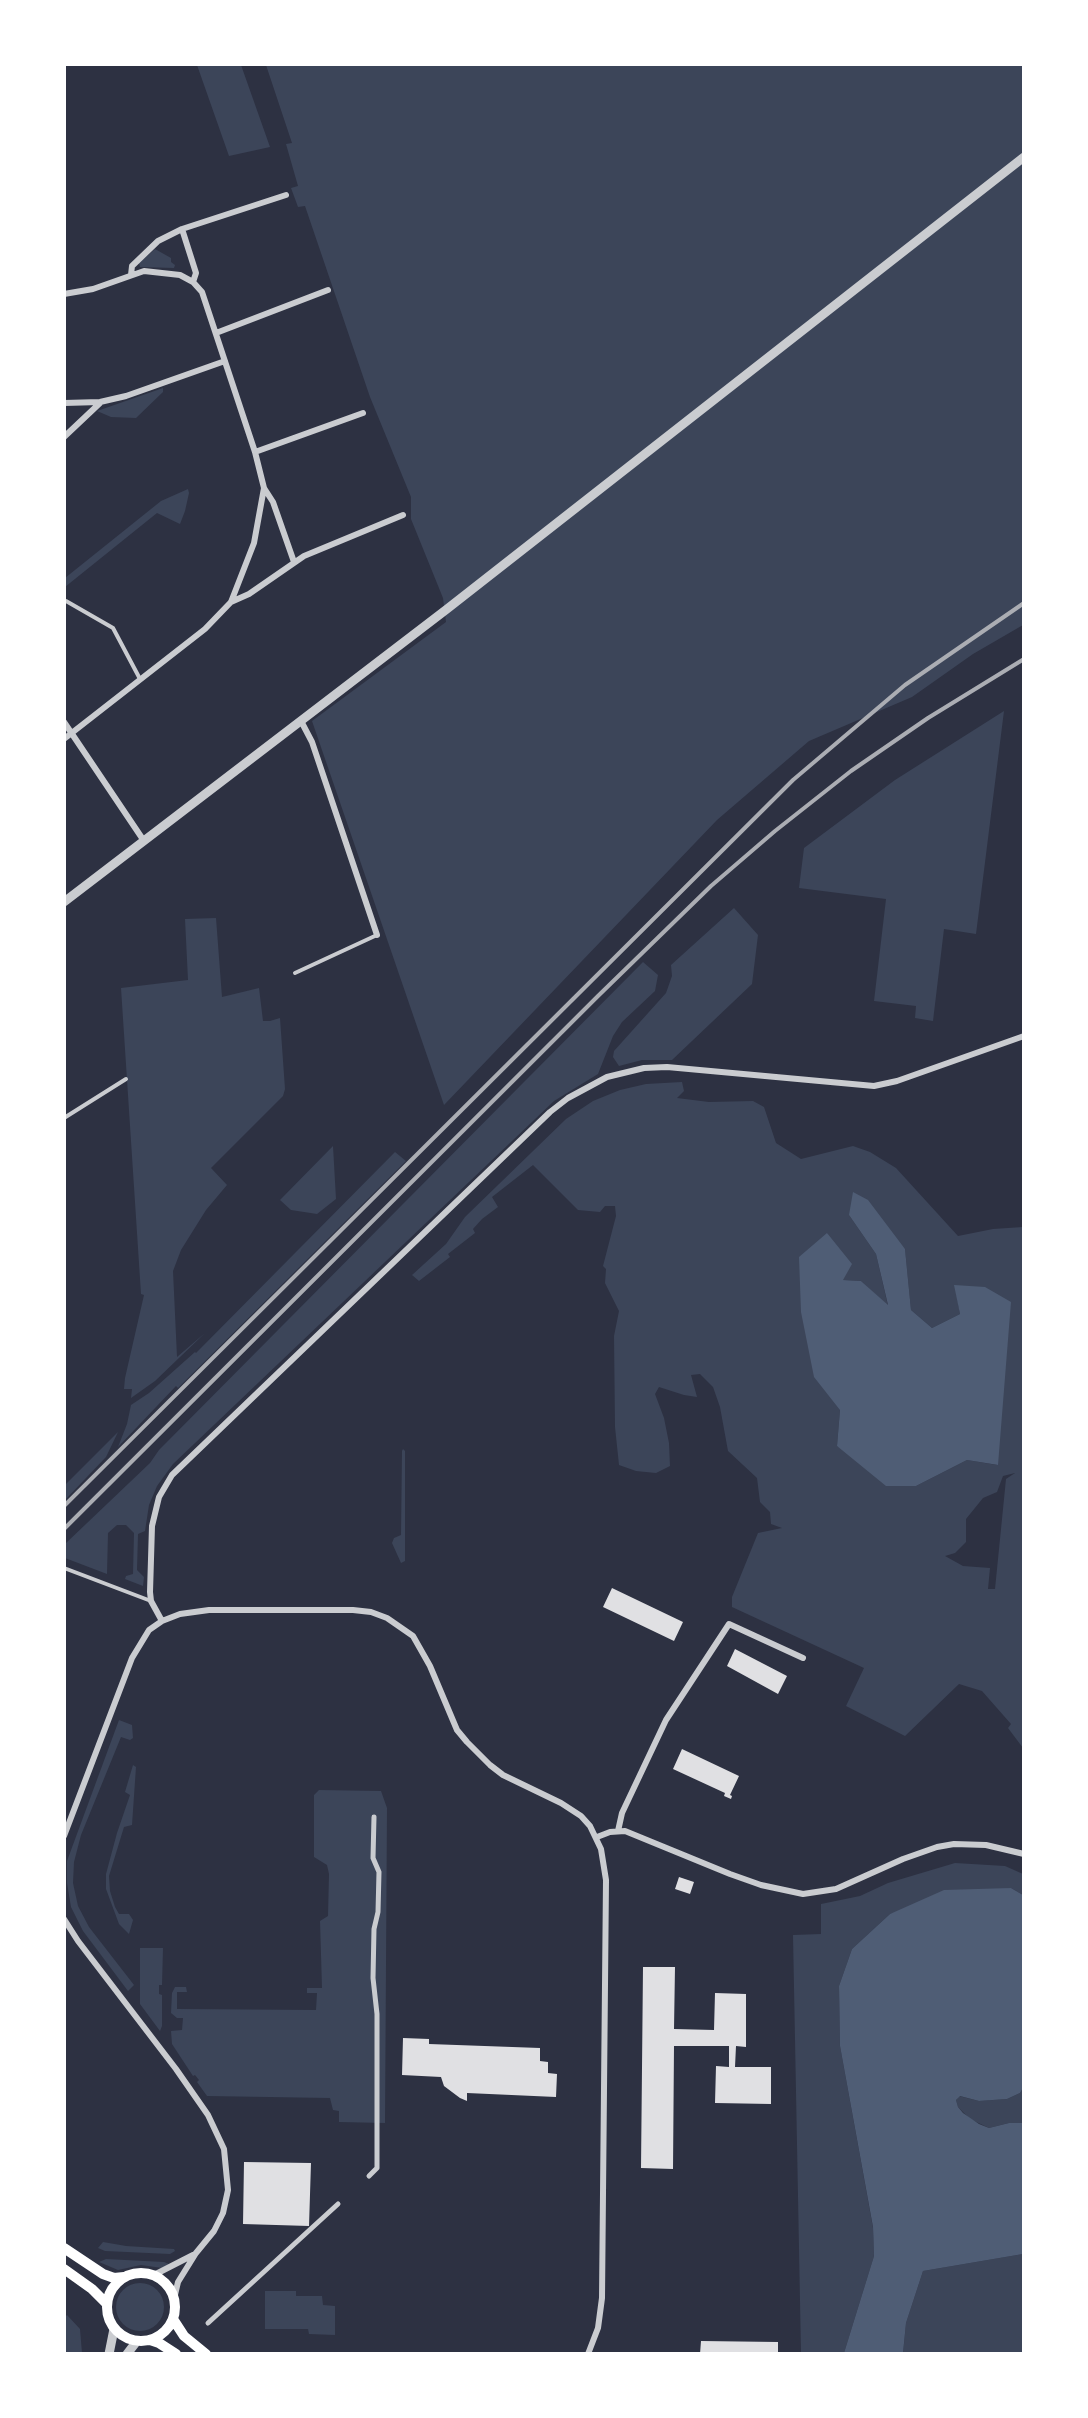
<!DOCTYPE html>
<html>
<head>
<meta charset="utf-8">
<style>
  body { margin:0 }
  #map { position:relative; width:1088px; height:2418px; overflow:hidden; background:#2d3142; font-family:"Space Grotesk",sans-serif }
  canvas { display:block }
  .frame { position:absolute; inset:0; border:66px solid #fff; pointer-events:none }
</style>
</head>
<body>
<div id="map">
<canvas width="1088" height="2418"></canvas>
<div class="frame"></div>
</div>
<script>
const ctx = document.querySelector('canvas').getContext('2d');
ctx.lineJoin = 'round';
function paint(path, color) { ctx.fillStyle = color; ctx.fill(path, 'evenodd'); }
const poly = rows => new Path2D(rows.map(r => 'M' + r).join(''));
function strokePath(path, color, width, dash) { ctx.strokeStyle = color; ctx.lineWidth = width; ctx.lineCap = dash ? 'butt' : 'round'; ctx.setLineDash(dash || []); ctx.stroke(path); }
paint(poly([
  [197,65,241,65,270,147,229,156],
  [266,65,1023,65,1023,625,973,654,912,697,809,741,717,820,444,1105,312,721,446,622,443,598,411,519,411,497,370,397,305,206,298,207,291,188,298,186,286,144,292,143],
  [155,249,171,258,171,262,175,265,174,268,140,267,139,263],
  [163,388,163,392,136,418,111,417,97,411],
  [188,489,189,493,185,511,180,524,157,513,65,587,65,578,161,501],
  [1004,711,976,934,944,929,933,1021,915,1018,916,1006,874,1001,886,899,799,888,804,848,895,780],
  [734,908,758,935,752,984,672,1060,642,1060,619,1066,613,1057,614,1051,666,993,672,976,671,965],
  [216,918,222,997,259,988,263,1021,270,1021,280,1018,285,1089,283,1096,211,1168,227,1185,206,1210,181,1250,173,1271,177,1357,205,1333,155,1381,131,1398,132,1389,124,1389,125,1378,144,1295,141,1294,121,988,188,980,185,919],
  [643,962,658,975,655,991,622,1022,613,1036,598,1074,554,1101,173,1464,157,1486,149,1505,145,1531,138,1534,137,1570,144,1577,143,1586,125,1579,126,1576,133,1574,134,1533,126,1525,117,1525,108,1533,107,1574,65,1558,65,1544,150,1463,159,1450],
  [682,1082,684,1091,677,1098,709,1102,753,1101,764,1107,776,1143,801,1159,853,1146,870,1152,896,1168,958,1236,993,1229,1023,1227,1023,1748,1008,1728,1011,1724,982,1691,959,1684,905,1736,846,1706,864,1668,732,1607,732,1597,758,1533,782,1528,771,1524,770,1512,760,1502,757,1478,728,1451,720,1407,713,1387,700,1374,691,1375,697,1397,684,1395,659,1387,655,1394,664,1418,669,1443,670,1466,656,1473,636,1471,619,1465,615,1427,614,1336,619,1311,605,1283,606,1269,603,1266,616,1216,615,1206,605,1206,600,1212,578,1210,533,1165,492,1197,498,1207,482,1219,473,1229,475,1233,448,1254,450,1257,419,1281,412,1275,446,1244,465,1217,566,1119,593,1101,620,1090,646,1084],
  [849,1215,905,1249,911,1310,932,1328,960,1314,955,1285,997,1465,967,1460,916,1486,837,1446,840,1410,827,1233,843,1280,861,1281,888,1306,876,1254],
  [1015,1473,1006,1479,995,1589,988,1589,990,1568,963,1566,945,1556,955,1553,966,1542,966,1519,983,1498,997,1492,1003,1476],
  [333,1146,336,1199,317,1214,291,1210,280,1200],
  [395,1152,406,1161,178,1388,176,1386,118,1447,127,1424,131,1405,149,1393,195,1352,196,1353],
  [118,1432,106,1457,65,1500,65,1485],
  [403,1449,405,1451,405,1561,401,1563,392,1543,394,1538,401,1535,402,1451],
  [119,1720,132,1725,133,1738,130,1740,121,1737,81,1835,74,1862,73,1883,78,1906,89,1927,134,1985,128,1991,83,1931,71,1907,67,1883,67,1861],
  [133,1765,136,1767,132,1825,124,1827,109,1876,110,1891,115,1907,119,1914,129,1914,133,1920,129,1934,119,1924,106,1889,106,1874,117,1833,130,1795,125,1792],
  [319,1790,381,1791,387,1808,385,2123,339,2122,339,2111,333,2110,330,2098,207,2096,197,2082,199,2080,195,2075,193,2076,172,2044,171,2031,182,2030,183,2018,177,2018,171,2013,172,1993,175,1987,186,1987,187,1992,177,1992,177,2009,316,2010,317,1993,307,1993,307,1988,322,1988,320,1921,328,1916,329,1874,327,1865,314,1857,314,1795],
  [955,1863,1005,1866,1023,1874,1023,1895,1011,1888,890,1914,852,1949,839,1986,840,2046,873,2228,874,2256,844,2353,801,2353,793,1935,821,1934,821,1904,860,1896,888,1883],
  [140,1948,163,1948,162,1985,159,1985,159,1994,162,1995,162,2026,160,2031,140,2004],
  [1023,2088,1023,2123,1009,2123,989,2128,970,2119,958,2107,956,2100,959,2096,979,2101,1007,2099,1020,2093],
  [103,2242,126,2246,174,2249,175,2251,170,2254,105,2251,98,2248],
  [1023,2254,1023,2353,903,2354,906,2323,923,2271],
  [106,2259,164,2262,169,2264,162,2268,141,2265,118,2270,99,2262],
  '116 2307a24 24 0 1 1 48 0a24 24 0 1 1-48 0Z',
  [265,2291,296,2291,296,2296,322,2296,323,2305,335,2306,335,2335,309,2334,308,2329,265,2329],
  [67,2315,80,2329,82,2353,65,2353,65,2317]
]), '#3c4559');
paint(poly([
  [853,1192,868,1200,905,1249,911,1310,932,1328,960,1314,954,1285,985,1287,1011,1302,998,1465,967,1460,916,1486,886,1486,837,1446,840,1410,814,1377,801,1312,799,1257,827,1233,852,1264,843,1280,861,1281,888,1305,876,1254,849,1215],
  [1011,1888,1023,1895,1023,2088,1020,2093,1007,2099,979,2101,960,2096,956,2100,958,2107,963,2113,979,2124,989,2128,1009,2123,1023,2123,1023,2254,923,2271,906,2323,903,2353,844,2353,874,2256,873,2227,840,2046,839,1986,852,1949,890,1914,944,1890]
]), '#4f5d75');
paint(poly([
  [612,1588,683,1622,674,1641,603,1607],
  [735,1649,787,1676,778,1694,727,1666],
  [682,1749,739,1776,730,1795,732,1796,731,1799,724,1796,725,1793,673,1769],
  [679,1877,694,1882,690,1894,675,1889],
  [643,1967,675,1967,674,2029,714,2030,715,1993,746,1994,746,2047,736,2046,735,2067,771,2067,771,2104,715,2103,716,2066,729,2067,729,2046,674,2046,673,2169,641,2168],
  [403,2038,429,2039,429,2044,540,2048,540,2061,548,2062,548,2073,557,2074,556,2097,467,2093,467,2101,460,2098,444,2086,441,2077,402,2075],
  [244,2162,311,2163,309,2226,243,2224],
  [701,2341,778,2342,778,2354,700,2354]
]), '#e0e0e3');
strokePath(poly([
  [66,601,113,628,140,679],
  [295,973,377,935],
  [64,1118,126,1079],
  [64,1568,151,1601]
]), '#caccd0', 4);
strokePath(poly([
  [369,2176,377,2168,377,2014,373,1978,374,1929,378,1912,379,1872,373,1858,374,1817],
  [208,2323,338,2204]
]), '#caccd0', 5);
strokePath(poly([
  [182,229,196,273,193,282],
  [131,275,132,266,158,241,182,229,286,195],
  [64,294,93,289,144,271,180,275,193,282,202,292,255,452,264,488,273,502,294,562],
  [216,333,328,290],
  [64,403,100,402,126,396,225,361],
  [64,437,100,403],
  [255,452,363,413],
  [231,602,249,594,304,556,403,515],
  [301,721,312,742,377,935],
  [64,722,144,841],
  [64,739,205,629,231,602,254,543,264,488],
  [162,1621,151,1601,150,1592,152,1526,159,1497,172,1475,550,1112,568,1098,607,1077,644,1068,667,1067,874,1086,897,1081,1024,1036],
  [618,1831,622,1813,666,1720,729,1624,803,1658],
  [64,1836,132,1658,149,1630,162,1621,180,1614,209,1610,353,1610,371,1612,387,1618,413,1636,430,1666,457,1730,467,1742,490,1765,503,1775,561,1803,581,1816,590,1826,601,1849,606,1880,602,2298,598,2328,588,2354],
  [597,1837,610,1832,625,1831,730,1874,761,1885,803,1894,836,1889,903,1859,937,1847,954,1844,986,1845,1024,1854],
  [64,1919,78,1941,176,2069,208,2115,224,2149,228,2190,223,2213,214,2231,196,2253,178,2282,174,2299],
  [152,2276,193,2255]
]), '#caccd0', 6);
strokePath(poly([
  [64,902,447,609,1024,157],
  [109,2354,114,2329],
  [127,2354,137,2341]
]), '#caccd0', 9);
strokePath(poly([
  [64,2248,103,2274,114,2278,124,2277],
  [64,2269,92,2289,107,2304],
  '107 2307a34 34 0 1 1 68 0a34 34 0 1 1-68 0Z',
  [173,2319,184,2336,206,2354],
  [150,2340,159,2343,176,2354]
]), '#fff', 10);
strokePath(poly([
  [64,1506,793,780,905,685,1024,603],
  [64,1529,598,996,711,886,775,831,851,771,928,718,1024,659]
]), '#abadb3', 4);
</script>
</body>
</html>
